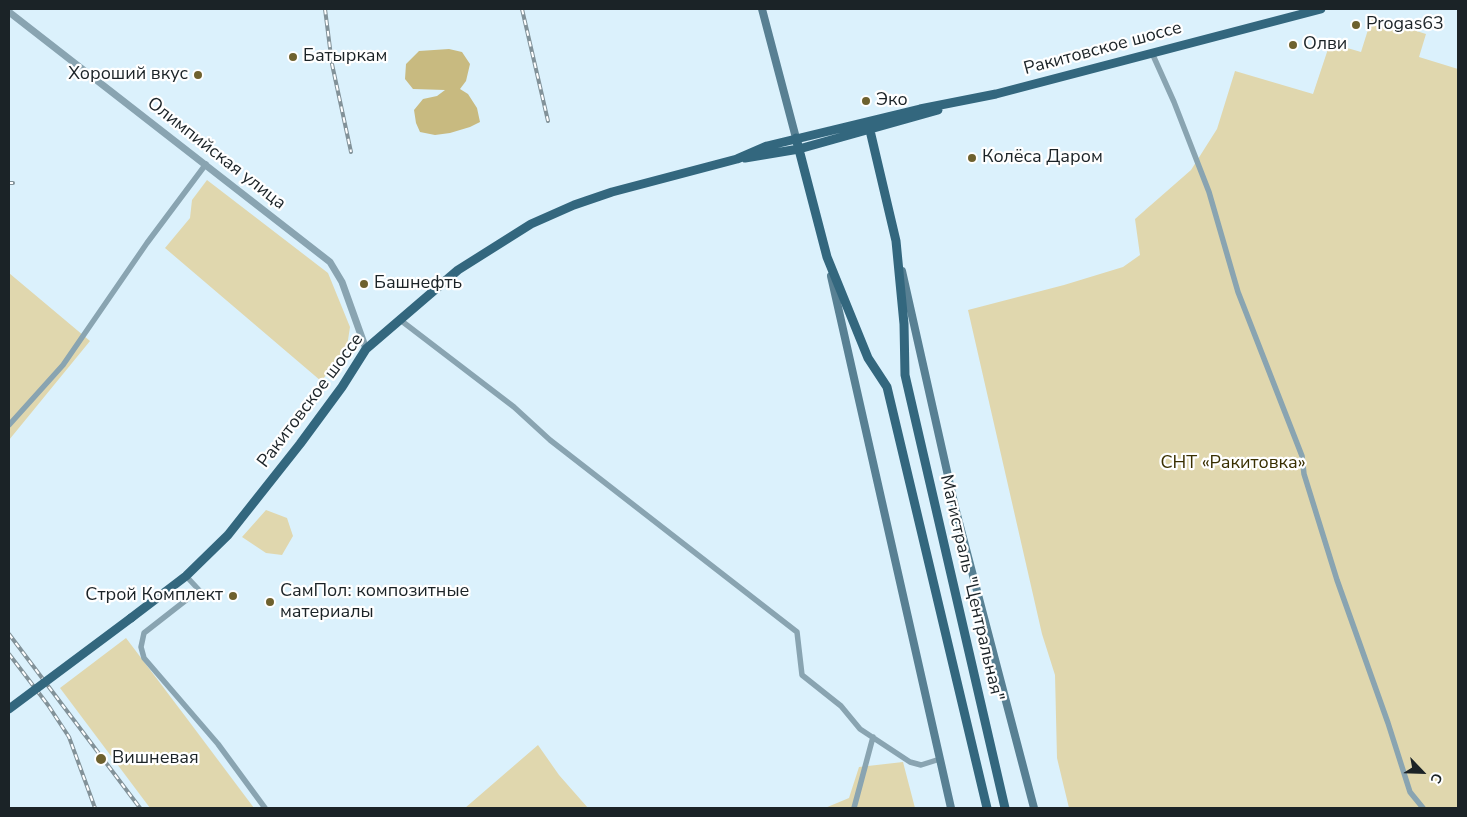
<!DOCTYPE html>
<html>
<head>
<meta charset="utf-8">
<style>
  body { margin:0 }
  #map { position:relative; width:1467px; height:817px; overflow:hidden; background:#dbf1fc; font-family:"Nunito Sans",sans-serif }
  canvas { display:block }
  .frame { position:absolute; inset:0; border:10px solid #1b2327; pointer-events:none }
  .north { position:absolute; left:1397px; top:747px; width:50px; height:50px; -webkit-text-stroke:4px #fff; paint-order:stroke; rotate:114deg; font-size:14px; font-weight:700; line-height:20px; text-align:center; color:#1b2327 }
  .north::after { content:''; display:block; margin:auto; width:18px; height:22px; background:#1b2327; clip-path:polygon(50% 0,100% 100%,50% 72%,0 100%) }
</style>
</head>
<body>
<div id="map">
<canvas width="1467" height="817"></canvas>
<div class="frame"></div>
<div class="north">С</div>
</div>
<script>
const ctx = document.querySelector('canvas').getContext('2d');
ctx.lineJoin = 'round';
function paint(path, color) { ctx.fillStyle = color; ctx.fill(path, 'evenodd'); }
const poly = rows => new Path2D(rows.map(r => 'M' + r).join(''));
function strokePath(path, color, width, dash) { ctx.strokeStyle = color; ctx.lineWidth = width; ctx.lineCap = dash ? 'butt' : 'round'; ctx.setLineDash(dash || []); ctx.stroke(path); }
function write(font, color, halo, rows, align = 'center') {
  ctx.font = font + ' "Nunito Sans",sans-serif'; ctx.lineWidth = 4.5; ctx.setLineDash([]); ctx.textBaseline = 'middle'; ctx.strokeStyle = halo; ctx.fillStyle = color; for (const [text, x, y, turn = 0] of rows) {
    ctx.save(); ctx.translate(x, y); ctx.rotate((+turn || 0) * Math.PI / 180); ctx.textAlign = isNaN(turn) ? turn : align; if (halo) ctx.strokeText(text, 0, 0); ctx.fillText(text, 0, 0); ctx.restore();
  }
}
paint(poly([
  [1372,17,1426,34,1419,57,1458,69,1458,808,1069,808,1057,758,1055,675,1042,634,968,310,1064,285,1123,267,1140,255,1135,219,1191,170,1217,129,1235,71,1313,94,1330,43,1361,52],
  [207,180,328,273,350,327,346,353,321,381,165,248,190,218,192,200],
  [9,273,90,341,9,440],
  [266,510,287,518,293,536,282,555,266,553,242,537],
  [126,638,185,716,254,808,150,808,60,688],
  [538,745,559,775,588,808,465,808],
  [903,762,915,808,825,808,849,798,859,767]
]), '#e0d7ae');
paint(poly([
  [449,49,462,52,470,64,466,81,460,89,468,94,477,108,480,122,470,127,450,133,435,135,420,132,416,123,414,110,423,99,437,96,445,90,413,89,405,79,406,64,419,51]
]), '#c8ba80');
strokePath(poly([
  [1152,53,1174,102,1209,192,1238,292,1302,456,1304,474,1337,580,1388,723,1410,792,1423,808],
  [399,319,514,407,550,440,797,632,802,675,841,706,860,729,910,762,921,765,940,759],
  [9,425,63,365,147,243,206,164],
  [186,576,199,590,144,633,141,647,144,658,218,744,265,808],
  [854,808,873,737]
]), '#89a4b1', 5.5);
strokePath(poly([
  [9,12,330,262,342,282,366,349]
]), '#89a4b1', 7);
strokePath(poly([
  [762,9,796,138],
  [902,271,955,507,1034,808],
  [831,276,951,808]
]), '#588093', 8);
strokePath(poly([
  [868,122,896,241,904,324,905,375,1005,808],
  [796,138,827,257,868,358,887,387,987,808],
  [745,158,799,149,938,110],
  [131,618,186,576,228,535,300,444,342,387,366,349,458,270,531,224,574,205,612,192,737,159,767,146,920,109,996,94,1321,9]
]), '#33677e', 9);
const rail = poly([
  [325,9,332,64,351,152],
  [522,9,548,121],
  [9,183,13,183],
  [9,634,140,808],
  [9,654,48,705,69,737,95,808]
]);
strokePath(rail, '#829299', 4);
strokePath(rail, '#fff', 2, [5.5]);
strokePath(poly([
  [9,709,131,618]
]), '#33677e', 9);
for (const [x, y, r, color] of [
  [1356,25,5,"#6e612e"],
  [1293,45,5,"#6e612e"],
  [293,57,5,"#6e612e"],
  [198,75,5,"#6e612e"],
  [866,101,5,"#6e612e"],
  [972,158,5,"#6e612e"],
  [364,284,5,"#6e612e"],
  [233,596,5,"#6e612e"],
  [270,602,5,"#6e612e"],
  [101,759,6,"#6e612e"]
]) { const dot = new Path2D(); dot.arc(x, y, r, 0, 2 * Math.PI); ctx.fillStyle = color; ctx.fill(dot); strokePath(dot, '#fff', 2); }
write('18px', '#1b2327', '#fff', [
  ["Progas63",1366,25],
  ["Олви",1303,45],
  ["Батыркам",303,57],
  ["Хороший вкус",188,75,"right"],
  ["Эко",876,101],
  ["Колёса Даром",982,158],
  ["Башнефть",374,284],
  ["СамПол: композитные",280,592],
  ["материалы",280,613],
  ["Строй Комплект",223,596,"right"],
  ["Вишневая",112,759]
], 'left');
write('18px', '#1b2327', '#fff', [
  ["Ракитовское шоссе",1103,49,-15],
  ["Олимпийская улица",216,154,38],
  ["Ракитовское шоссе",311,401,-53],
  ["Магистраль \"Центральная\"",971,588,77]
]);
write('18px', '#392f00', '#fff', [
  ["СНТ «Ракитовка»",1233,464]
]);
</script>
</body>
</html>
